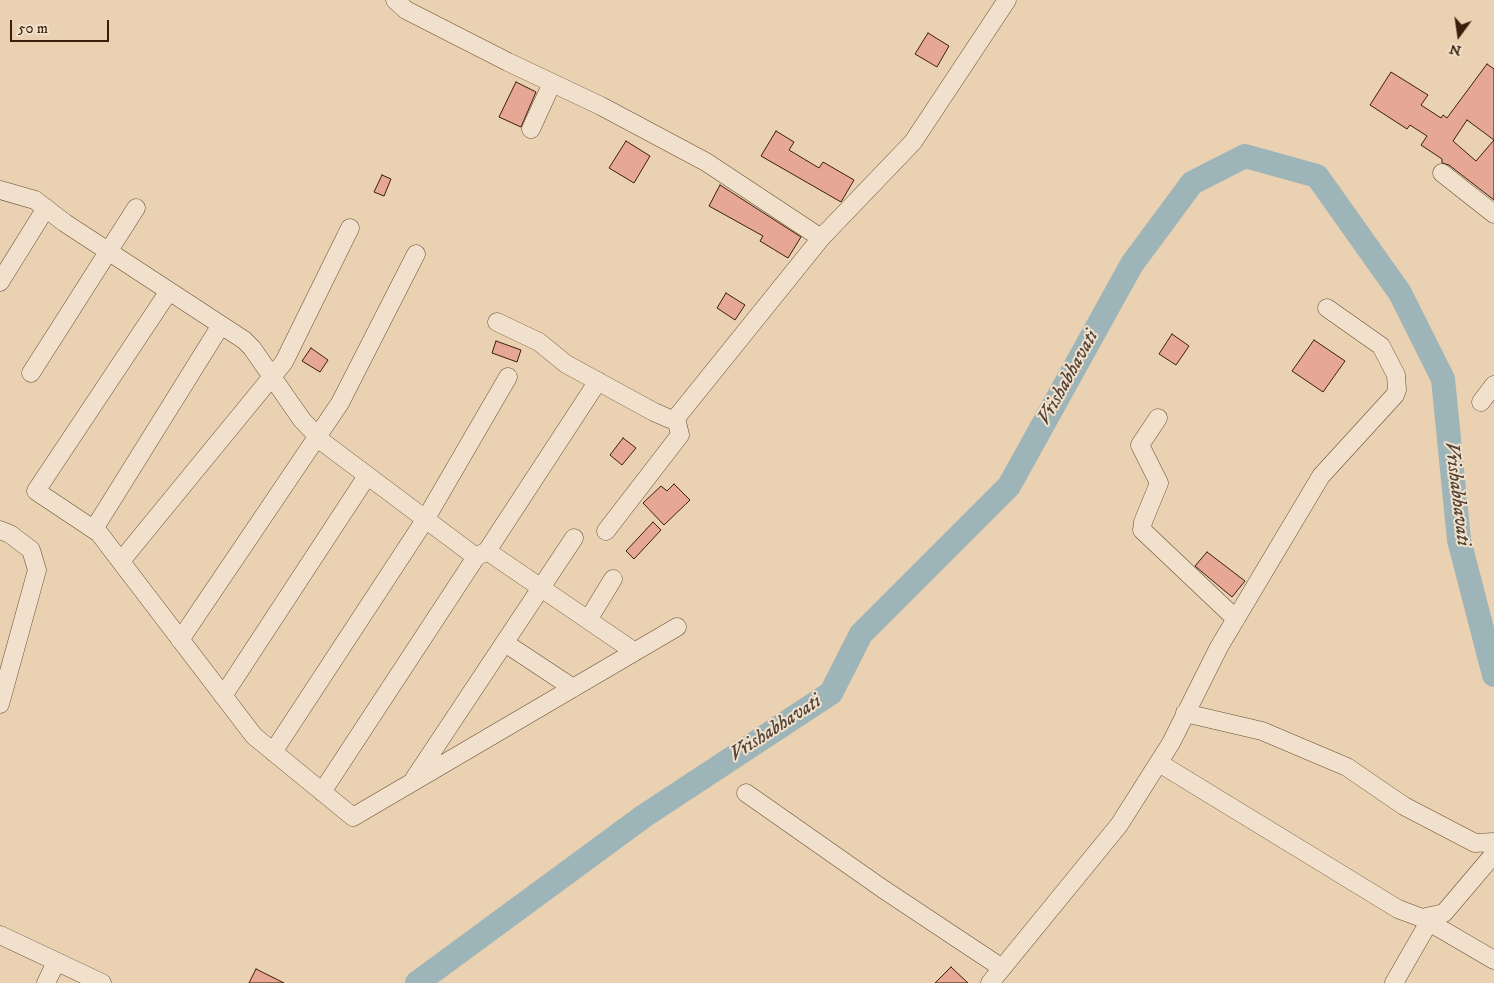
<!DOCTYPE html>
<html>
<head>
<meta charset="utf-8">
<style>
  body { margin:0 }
  #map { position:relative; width:1494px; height:983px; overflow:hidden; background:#e9d1b1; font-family:"IM FELL DW Pica",serif }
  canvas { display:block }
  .north { position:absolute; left:1434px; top:10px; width:50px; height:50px; -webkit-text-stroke:4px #f1e1cc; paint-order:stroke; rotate:194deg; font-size:14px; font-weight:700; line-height:20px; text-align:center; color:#3b1f0c }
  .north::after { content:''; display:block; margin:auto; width:18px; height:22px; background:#3b1f0c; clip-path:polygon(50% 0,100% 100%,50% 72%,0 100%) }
  .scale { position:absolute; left:10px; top:20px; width:99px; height:22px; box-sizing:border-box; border:2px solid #3b1f0c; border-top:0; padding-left:6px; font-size:15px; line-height:18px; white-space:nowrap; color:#3b1f0c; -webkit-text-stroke:4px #f1e1cc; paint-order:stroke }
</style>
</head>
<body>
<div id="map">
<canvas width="1494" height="983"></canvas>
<div class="north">N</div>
<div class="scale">50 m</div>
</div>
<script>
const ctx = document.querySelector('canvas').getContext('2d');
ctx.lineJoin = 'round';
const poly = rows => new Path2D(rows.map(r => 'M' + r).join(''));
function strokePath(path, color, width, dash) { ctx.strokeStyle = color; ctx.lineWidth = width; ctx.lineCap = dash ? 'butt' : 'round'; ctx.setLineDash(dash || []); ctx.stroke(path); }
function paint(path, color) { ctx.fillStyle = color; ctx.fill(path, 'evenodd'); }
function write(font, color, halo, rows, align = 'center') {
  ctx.font = font + ' "IM FELL DW Pica",serif'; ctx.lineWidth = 4; ctx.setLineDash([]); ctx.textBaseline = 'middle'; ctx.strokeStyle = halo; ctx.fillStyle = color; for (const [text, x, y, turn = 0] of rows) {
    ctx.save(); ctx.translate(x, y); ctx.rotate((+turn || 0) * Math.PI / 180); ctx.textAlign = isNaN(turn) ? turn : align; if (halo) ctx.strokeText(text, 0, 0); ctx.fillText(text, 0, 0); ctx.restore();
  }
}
strokePath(poly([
  [417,983,644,816,831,693,861,634,1009,486,1132,264,1192,183,1245,156,1317,176,1400,293,1443,379,1459,540,1494,675]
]), '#9db4b8', 24);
const building = poly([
  [928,33,949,46,937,67,915,54,928,33],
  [1487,64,1494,69,1494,200,1449,165,1442,163,1442,159,1421,145,1427,136,1410,125,1407,129,1370,105,1391,72,1428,95,1421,105,1441,118,1443,115,1447,118,1487,64],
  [1467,120,1494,140,1476,161,1453,141,1467,120],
  [516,82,536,92,521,127,499,117,516,82],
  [776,131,794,142,789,150,819,168,823,162,854,180,841,202,761,156,776,131],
  [626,141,650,156,634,183,609,168,626,141],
  [382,175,391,179,384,196,374,192,382,175],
  [720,185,801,237,788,258,760,241,763,236,709,206,720,185],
  [726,293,745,305,735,320,717,308,726,293],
  [1172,334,1189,346,1176,365,1159,354,1172,334],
  [1314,340,1345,361,1323,392,1292,371,1314,340],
  [496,341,521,350,517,362,492,353,496,341],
  [311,348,328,360,320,372,302,361,311,348],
  [623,438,636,448,622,465,610,455,623,438],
  [674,484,690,500,664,525,643,503,661,486,667,491,674,484],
  [653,522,661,530,634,559,626,551,653,522],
  [1207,552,1245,581,1232,597,1195,566,1207,552],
  [951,967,968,983,935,983,951,967],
  [256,969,284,983,249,983,256,969]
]);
paint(building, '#e6a794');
strokePath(building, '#3b1f0c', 1);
const minor = poly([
  [395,0,406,10,508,62,601,106,706,162,821,238],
  [531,129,552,83],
  [1442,173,1494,214],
  [0,190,35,200,65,223,244,340,252,348,302,420,324,443,476,557,487,551,598,381],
  [0,282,46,208],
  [169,291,36,491,99,533,254,736,353,817,677,627],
  [497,322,539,342,566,364,654,412,670,419,676,418,821,238,913,142,1007,0],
  [31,373,136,208],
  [1481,402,1494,385],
  [1158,418,1140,445,1159,483,1143,522,1142,530,1236,619],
  [94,529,221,325],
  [0,530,10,534,31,550,37,570,0,704],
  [606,531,680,435,676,418],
  [487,551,635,652],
  [121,561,284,362,350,228],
  [588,620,613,579],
  [180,640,340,403,416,254],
  [505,643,573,688],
  [223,696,367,476],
  [1185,713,1262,731,1347,767,1404,806,1475,843,1494,842],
  [273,752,425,520,508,377],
  [1159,763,1398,909,1422,918,1444,913,1494,854],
  [414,779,574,538],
  [322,792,476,557],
  [746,793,883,889,1002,968],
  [1422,918,1494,960],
  [0,935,102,983],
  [46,983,56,962],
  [990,983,1119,825,1171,743,1219,647,1321,476,1395,395,1397,390,1396,375,1381,346,1327,308],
  [1394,983,1429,922]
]);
strokePath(minor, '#664c35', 19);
strokePath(minor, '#f1e1cc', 18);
write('italic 20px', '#544437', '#f1e1cc', [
  ["Vrishabhavati",1069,378,-61],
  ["Vrishabhavati",1456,494,83],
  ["Vrishabhavati",776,729,-33]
]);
</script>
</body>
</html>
